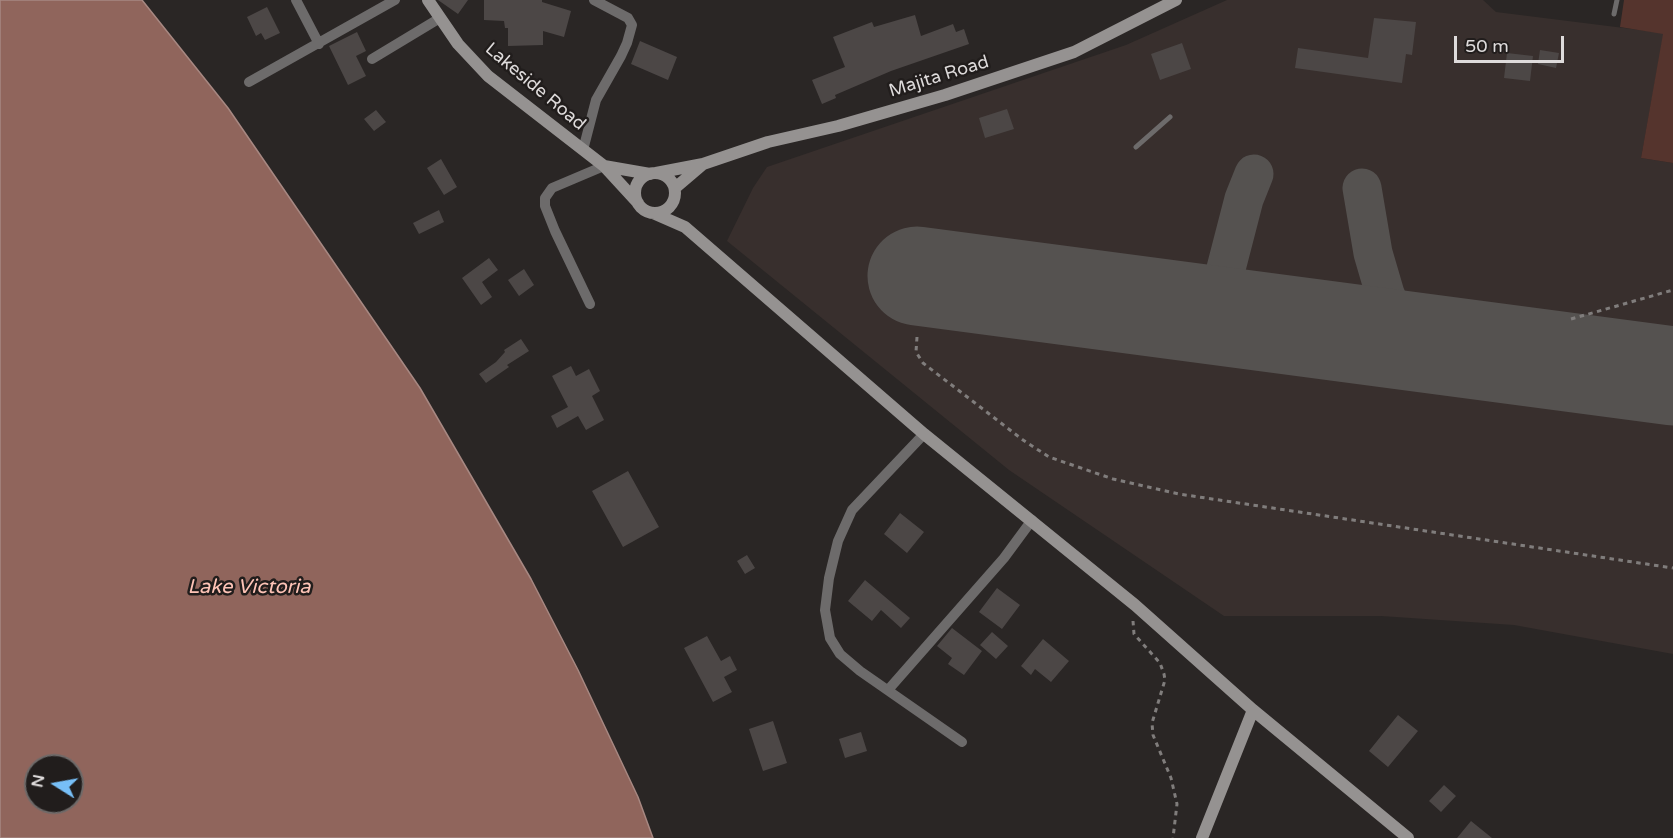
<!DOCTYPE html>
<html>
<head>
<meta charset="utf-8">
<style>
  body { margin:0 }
  #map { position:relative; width:1673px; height:838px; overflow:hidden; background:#2a2625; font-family:"Varela Round",sans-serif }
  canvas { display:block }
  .north { position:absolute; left:24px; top:754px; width:60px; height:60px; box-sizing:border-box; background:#211d1c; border:2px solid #6d6968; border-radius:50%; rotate:281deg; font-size:16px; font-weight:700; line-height:24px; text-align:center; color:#dedbdb }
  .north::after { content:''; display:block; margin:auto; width:21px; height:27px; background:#77bff7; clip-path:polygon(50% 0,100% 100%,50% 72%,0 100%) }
  .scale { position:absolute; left:1454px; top:36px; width:110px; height:27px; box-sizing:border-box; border:3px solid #dedbdb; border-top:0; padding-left:8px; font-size:18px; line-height:21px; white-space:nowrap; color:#dedbdb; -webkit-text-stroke:4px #211d1c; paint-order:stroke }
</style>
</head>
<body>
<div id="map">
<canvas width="1673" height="838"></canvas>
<div class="north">N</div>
<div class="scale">50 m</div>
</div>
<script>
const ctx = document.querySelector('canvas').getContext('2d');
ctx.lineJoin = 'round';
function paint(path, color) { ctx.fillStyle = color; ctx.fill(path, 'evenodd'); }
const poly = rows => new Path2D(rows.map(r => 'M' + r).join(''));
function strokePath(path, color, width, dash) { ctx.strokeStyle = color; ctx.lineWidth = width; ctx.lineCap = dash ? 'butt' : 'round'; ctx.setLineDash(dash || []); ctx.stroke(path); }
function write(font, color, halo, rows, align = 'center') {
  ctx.font = font + ' "Varela Round",sans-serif'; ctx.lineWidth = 5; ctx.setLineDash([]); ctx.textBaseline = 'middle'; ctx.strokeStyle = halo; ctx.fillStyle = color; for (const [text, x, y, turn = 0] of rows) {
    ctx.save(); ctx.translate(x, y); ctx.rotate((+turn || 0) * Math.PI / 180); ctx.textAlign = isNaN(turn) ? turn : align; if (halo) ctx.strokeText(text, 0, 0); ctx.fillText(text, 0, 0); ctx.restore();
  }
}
paint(poly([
  [1227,0,1483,0,1496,12,1664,33,1641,158,1673,163,1673,654,1514,625,1381,616,1224,616,1009,470,727,241,753,188,767,167,1126,45]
]), '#382f2d');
paint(poly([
  [1624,0,1673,0,1673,163,1641,158,1663,34,1620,27]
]), '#55342d');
const water = poly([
  [0,0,142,0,228,108,420,388,531,579,578,670,638,797,653,838,0,838,0,0],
  [36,766,72,766,72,802,36,802,36,766]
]);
paint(water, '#90655c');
strokePath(water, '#a78882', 1.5);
strokePath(poly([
  [1362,188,1373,253,1385,294,1395,318,1414,342],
  [1214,315,1244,199,1254,174]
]), '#555250', 39);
strokePath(poly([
  [917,276,1673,376]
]), '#555250', 99);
paint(poly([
  [438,0,468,0,458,14],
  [484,0,542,0,542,2,571,11,564,37,543,31,543,45,508,46,508,28,505,28,504,21,484,20],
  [267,7,280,33,265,40,261,33,256,36,247,17],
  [915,15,921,36,953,24,956,32,964,29,969,44,891,71,835,95,836,98,822,104,812,80,845,67,833,37,872,22,874,27],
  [1374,18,1416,22,1412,55,1406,54,1402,83,1295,68,1298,48,1368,58],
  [357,32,366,51,356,56,366,76,348,85,329,46],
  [640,41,677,57,668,80,631,64],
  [1182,43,1191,69,1160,80,1151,54],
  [1540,50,1559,53,1556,68,1538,64],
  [1507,53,1533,56,1530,81,1504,78],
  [1007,109,1014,129,985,138,979,118],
  [376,110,386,122,374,131,364,119],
  [441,159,457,187,444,195,427,168],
  [439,210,444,222,419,234,413,223],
  [489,258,498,270,482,282,492,297,481,305,462,278],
  [524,269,534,285,519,296,508,280],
  [521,339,529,351,507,365,509,367,486,383,479,374,496,362,505,352,504,350],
  [571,366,576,376,589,369,600,391,592,396,604,420,586,430,578,416,557,428,551,416,568,407,552,376],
  [628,471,659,527,623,547,592,491],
  [900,513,924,532,907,553,884,534],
  [747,555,755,568,745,574,737,561],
  [865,580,910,618,901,628,881,610,872,621,848,601],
  [997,588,1020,605,1002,629,979,612],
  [952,628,982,651,964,675,948,664,952,658,937,646],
  [992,632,1008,646,996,659,980,645],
  [707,636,721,661,730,656,737,670,724,677,732,692,713,702,684,648],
  [1043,639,1069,661,1051,682,1035,669,1031,675,1021,666],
  [1398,715,1418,731,1388,767,1369,751],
  [773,721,787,763,763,771,749,729],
  [861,732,867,751,845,758,839,739],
  [1444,785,1456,796,1441,812,1429,801],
  [1471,821,1492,838,1457,838]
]), '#4c4746');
strokePath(poly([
  [1571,319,1673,290],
  [917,337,916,352,923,363,1023,440,1049,457,1113,479,1179,494,1673,568],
  [1133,621,1134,634,1160,663,1164,674,1165,680,1152,723,1153,735,1171,778,1177,804,1173,838]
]), '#807d7c', 3, [4.5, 4.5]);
strokePath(poly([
  [1614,14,1617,0],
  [1136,147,1170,117]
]), '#6d6b6b', 5);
strokePath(poly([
  [296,0,319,44],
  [372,59,440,18],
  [249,82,395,0],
  [583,150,596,100,621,56,627,43,632,25,628,18,594,0],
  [590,304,555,231,545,206,545,198,552,188,604,166],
  [924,434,852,510,838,541,829,578,825,610,830,638,840,654,860,671,962,742],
  [888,690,1004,558,1032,520]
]), '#6d6b6b', 10);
strokePath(poly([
  [428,0,458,44,488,76,604,166,638,203],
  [604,166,650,174],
  [656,173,703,164,768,142,838,126,945,95,1074,52,1176,0],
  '635 193a20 20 0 1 1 40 0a20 20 0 1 1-40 0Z',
  [675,188,702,165],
  [653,213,685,227,924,434,1135,605,1253,710,1408,838],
  [1202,838,1253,710]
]), '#959291', 12);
write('18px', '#dedbdb', '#211d1c', [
  ["Majita Road",939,77,-17],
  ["Lakeside Road",535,87,40]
]);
write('italic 20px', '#ffc4b7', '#211d1c', [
  ["Lake Victoria",249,588]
]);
</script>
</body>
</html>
